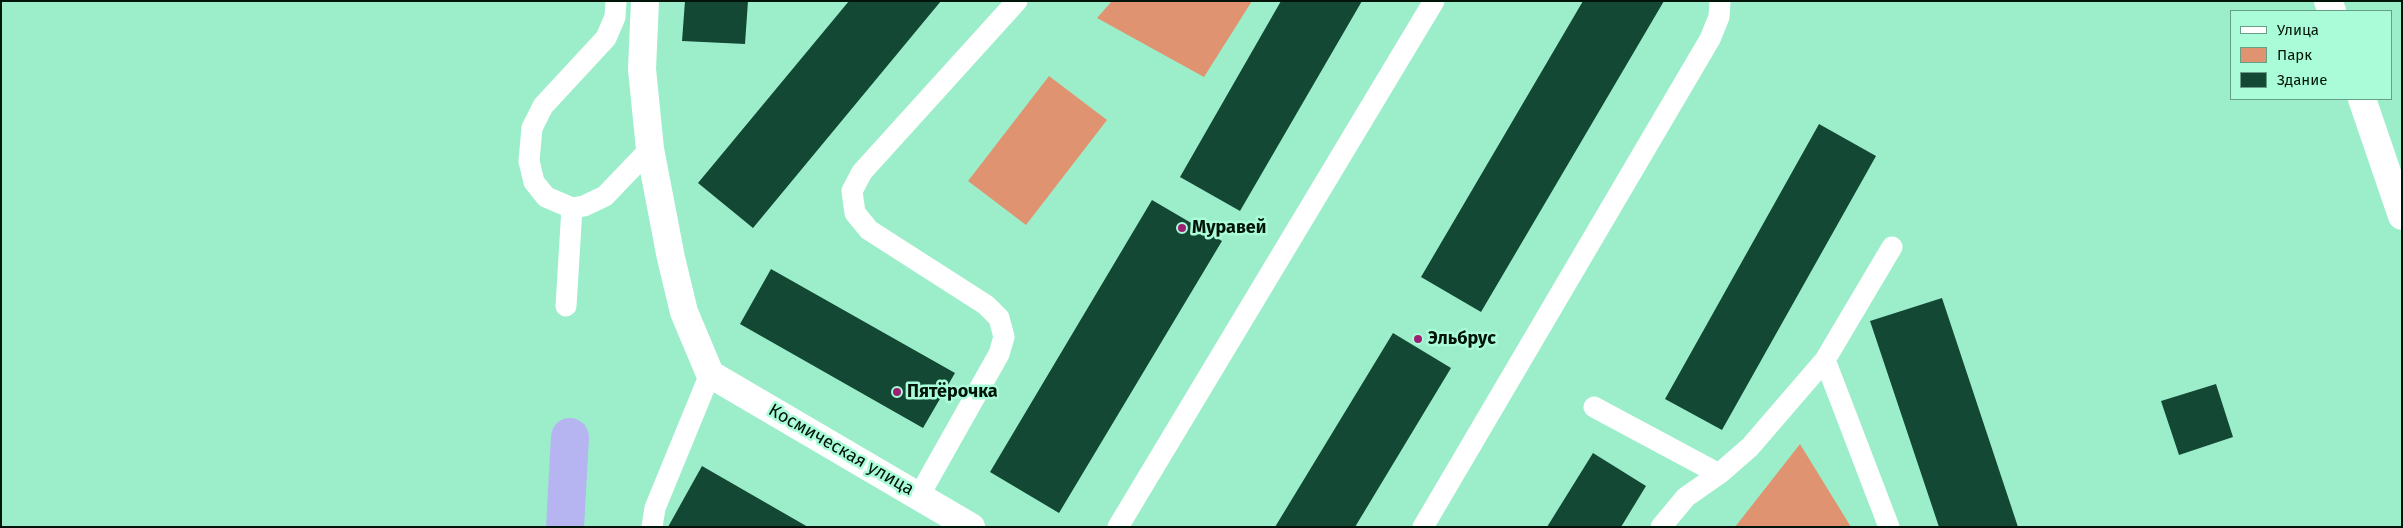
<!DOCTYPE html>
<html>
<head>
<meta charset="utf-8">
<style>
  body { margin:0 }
  #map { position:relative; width:2403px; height:528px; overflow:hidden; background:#9ceecb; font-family:"Fira Sans",sans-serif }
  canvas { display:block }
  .frame { position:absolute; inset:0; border:2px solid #00140a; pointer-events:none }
  .legend { position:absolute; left:2230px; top:10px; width:162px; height:90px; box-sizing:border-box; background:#a9fcd7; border:1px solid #659f85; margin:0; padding:6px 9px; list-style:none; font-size:15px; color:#00140a }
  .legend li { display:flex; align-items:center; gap:10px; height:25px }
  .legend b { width:25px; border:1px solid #659f85 }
</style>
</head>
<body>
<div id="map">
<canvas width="2403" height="528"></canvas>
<div class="frame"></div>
<ul class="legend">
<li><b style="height:6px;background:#fff"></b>Улица</li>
<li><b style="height:14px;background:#e09370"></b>Парк</li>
<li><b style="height:14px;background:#134835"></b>Здание</li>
</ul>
</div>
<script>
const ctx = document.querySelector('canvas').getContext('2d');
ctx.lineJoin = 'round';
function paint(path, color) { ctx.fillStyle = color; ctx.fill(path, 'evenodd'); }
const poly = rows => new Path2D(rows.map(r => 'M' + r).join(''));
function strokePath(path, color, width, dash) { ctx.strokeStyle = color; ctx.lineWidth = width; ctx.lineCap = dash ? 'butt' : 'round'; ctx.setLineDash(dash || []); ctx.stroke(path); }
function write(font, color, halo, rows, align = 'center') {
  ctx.font = font + ' "Fira Sans",sans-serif'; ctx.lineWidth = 5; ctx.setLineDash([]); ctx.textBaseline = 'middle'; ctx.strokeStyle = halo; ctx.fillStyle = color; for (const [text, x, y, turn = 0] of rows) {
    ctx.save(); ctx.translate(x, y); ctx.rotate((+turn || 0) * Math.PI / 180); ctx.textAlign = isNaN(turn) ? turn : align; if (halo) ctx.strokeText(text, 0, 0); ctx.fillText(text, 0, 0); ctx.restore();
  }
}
paint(poly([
  [1112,1,1252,1,1204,77,1097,18],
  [1049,76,1107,120,1026,225,968,181],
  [1800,444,1851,527,1735,527]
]), '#e09370');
strokePath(poly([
  [565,527,570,437]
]), '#b6b5f2', 38);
paint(poly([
  [685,1,748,1,745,44,682,41],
  [849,1,941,1,753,228,698,183],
  [1281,1,1362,1,1240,211,1180,177],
  [1583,1,1664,1,1481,312,1421,277],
  [1819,124,1876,156,1722,430,1665,399],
  [1152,200,1222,241,1059,513,990,472],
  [771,269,955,373,923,428,740,324],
  [1942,298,2018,527,1939,527,1870,321],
  [1393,333,1451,368,1355,527,1275,527],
  [2216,384,2233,437,2179,455,2161,401],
  [1593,453,1646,486,1621,527,1547,527],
  [702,466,808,527,668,527]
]), '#134835');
strokePath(poly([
  [616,1,615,17,606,38,543,106,532,128,529,161,534,182,546,197,572,208,584,206,605,196,650,149],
  [566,306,572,208],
  [1825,360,1889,527],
  [1594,407,1719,474],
  [919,496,999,354,1004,337,999,318,986,305,869,230,855,213,852,191,862,172,1017,1],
  [652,527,655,508,710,374],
  [1118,527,1434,1],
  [1423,527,1710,39,1719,17,1720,1],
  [1661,527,1686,497,1719,474,1750,447,1825,360,1892,247]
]), '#fff', 21);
strokePath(poly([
  [645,1,642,69,650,149,671,258,684,312,710,374,971,527],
  [2328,1,2332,11],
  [2362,99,2402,216]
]), '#fff', 28);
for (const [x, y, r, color] of [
  [1182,228,5,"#9d1f74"],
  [1418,339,5,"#9d1f74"],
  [897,392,5,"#9d1f74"]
]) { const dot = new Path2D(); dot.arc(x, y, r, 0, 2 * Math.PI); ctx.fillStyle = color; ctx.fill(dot); strokePath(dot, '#a9fcd7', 2); }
write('bold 18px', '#00140a', '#a9fcd7', [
  ["Муравей",1192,228],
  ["Эльбрус",1428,339],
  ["Пятёрочка",907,392]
], 'left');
write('18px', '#00140a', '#a9fcd7', [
  ["Космическая улица",841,450,30]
]);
</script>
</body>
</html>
